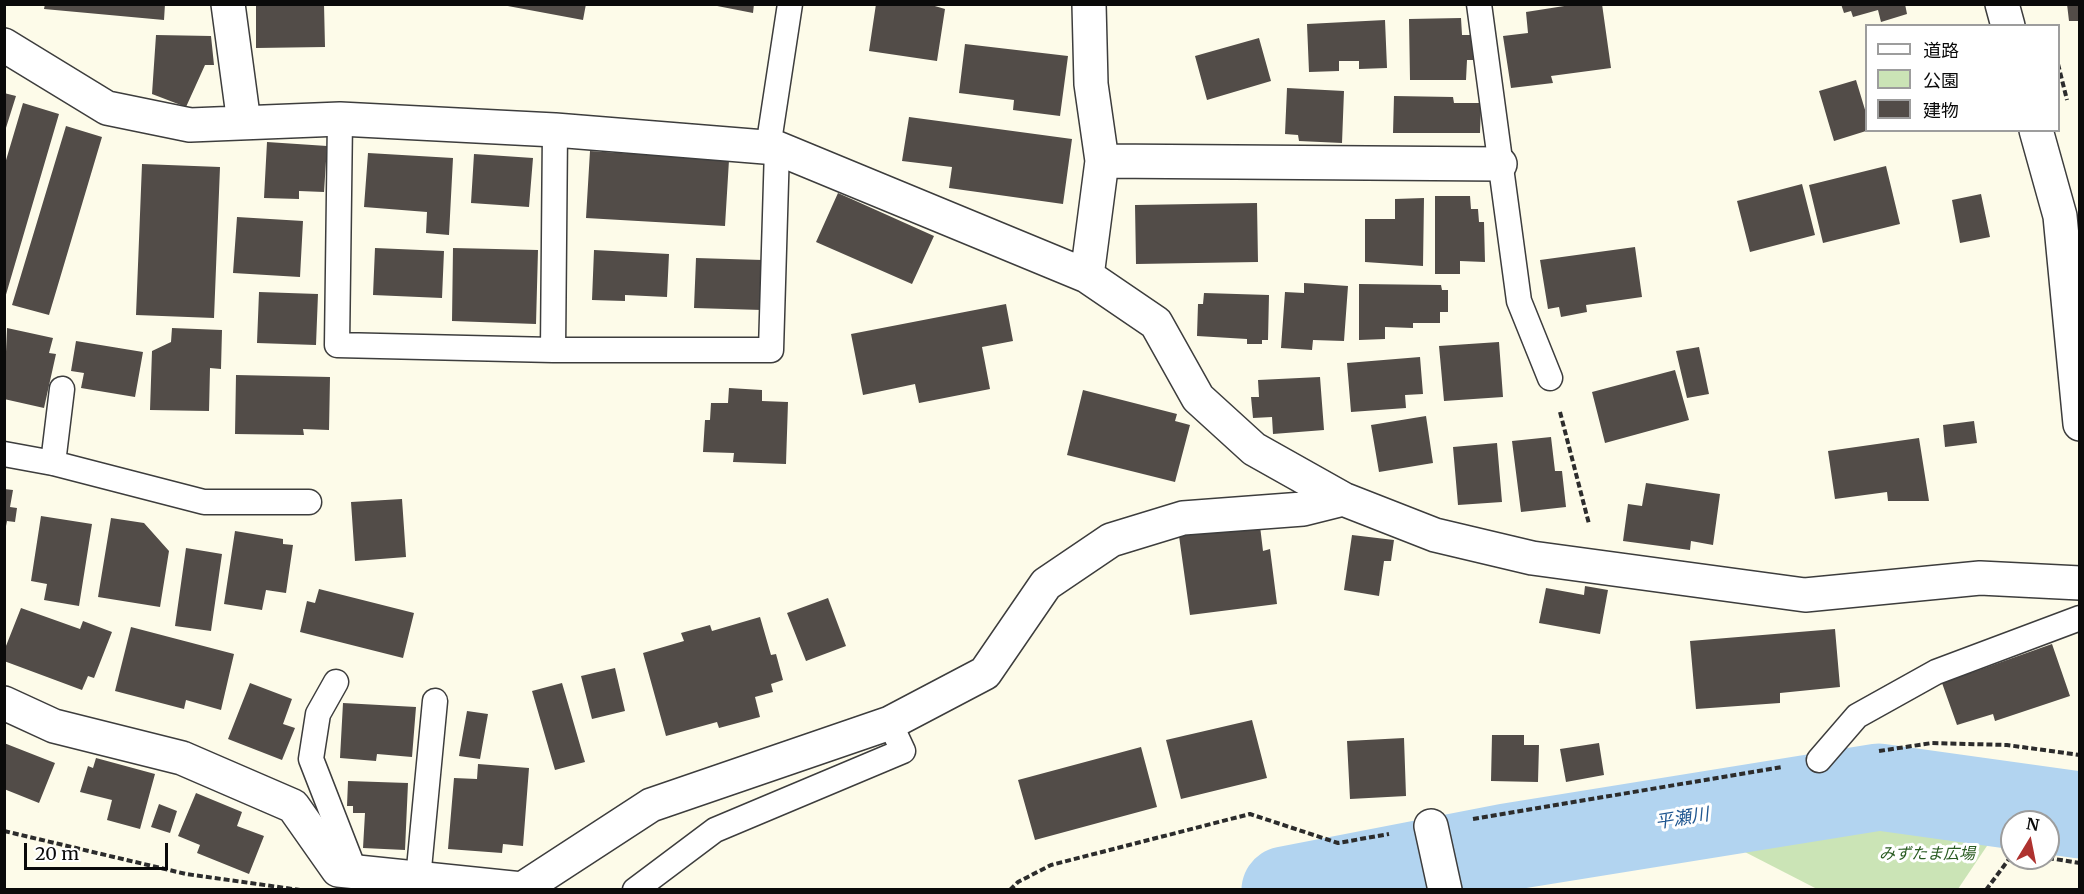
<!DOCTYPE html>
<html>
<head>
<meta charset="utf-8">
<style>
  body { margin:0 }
  #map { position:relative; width:2084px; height:894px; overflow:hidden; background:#fdfbe9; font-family:Merriweather,"Noto Sans JP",serif }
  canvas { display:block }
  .frame { position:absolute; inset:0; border:6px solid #0a0a0a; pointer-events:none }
  .legend { position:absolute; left:1865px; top:24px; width:195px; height:108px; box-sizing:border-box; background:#fff; border:2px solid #9d9d9d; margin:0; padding:8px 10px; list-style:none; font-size:18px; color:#0a0a0a }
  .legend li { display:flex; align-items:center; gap:12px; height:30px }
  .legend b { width:30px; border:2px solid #9d9d9d }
  .north { position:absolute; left:2000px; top:810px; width:60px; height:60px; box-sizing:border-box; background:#fff; border:2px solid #9d9d9d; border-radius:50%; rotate:10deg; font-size:16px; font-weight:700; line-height:24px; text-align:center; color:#0a0a0a }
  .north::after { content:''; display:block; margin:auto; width:21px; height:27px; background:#ae322f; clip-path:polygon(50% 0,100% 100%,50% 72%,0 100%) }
  .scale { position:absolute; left:24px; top:843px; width:144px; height:27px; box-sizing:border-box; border:3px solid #0a0a0a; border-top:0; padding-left:8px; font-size:18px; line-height:21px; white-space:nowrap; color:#0a0a0a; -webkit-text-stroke:4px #fff; paint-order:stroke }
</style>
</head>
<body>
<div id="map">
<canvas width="2084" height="894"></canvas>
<div class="frame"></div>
<ul class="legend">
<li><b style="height:8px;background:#fff"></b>道路</li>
<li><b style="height:16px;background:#cbe4b6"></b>公園</li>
<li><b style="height:16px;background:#524c48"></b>建物</li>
</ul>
<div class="north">N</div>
<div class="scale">20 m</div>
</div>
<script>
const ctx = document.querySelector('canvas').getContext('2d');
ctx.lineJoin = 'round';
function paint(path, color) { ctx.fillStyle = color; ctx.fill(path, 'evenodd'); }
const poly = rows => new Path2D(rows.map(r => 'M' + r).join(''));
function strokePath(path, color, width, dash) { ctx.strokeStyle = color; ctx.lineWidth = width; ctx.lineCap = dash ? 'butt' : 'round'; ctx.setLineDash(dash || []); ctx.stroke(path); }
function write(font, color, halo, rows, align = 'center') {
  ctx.font = font + ' Merriweather,"Noto Sans JP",serif'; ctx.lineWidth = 6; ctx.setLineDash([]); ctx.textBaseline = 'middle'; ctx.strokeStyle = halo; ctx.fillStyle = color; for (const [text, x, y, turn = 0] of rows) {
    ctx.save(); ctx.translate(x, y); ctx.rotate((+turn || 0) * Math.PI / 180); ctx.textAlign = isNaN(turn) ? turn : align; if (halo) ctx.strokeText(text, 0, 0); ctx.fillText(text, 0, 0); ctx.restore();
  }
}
paint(poly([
  [1931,817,1997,831,1958,889,1817,889,1743,851]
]), '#cbe4b6');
strokePath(poly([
  [1285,890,1507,847,1879,787,2080,815]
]), '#b2d4f0', 87);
paint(poly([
  [45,4,165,4,164,20,44,9],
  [256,4,324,4,325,47,256,48],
  [497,4,586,4,583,20],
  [707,4,754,4,753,13],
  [876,4,928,4,945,9,937,61,869,51],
  [1577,4,1602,4,1611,68,1551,76,1553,83,1511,88,1503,36,1528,33,1526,12],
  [1841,4,1905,4,1907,14,1881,22,1878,10,1853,17,1851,11,1844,13],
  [2067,4,2080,4,2080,21,2069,21],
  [1461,18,1462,35,1474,35,1475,60,1467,60,1466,80,1410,80,1409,19],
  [1385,20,1387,68,1359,69,1359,61,1339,61,1339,71,1309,72,1307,24],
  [156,35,211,36,214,65,205,65,186,107,152,94],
  [1259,38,1271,81,1207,100,1195,56],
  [965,44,1068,56,1060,116,1013,110,1014,100,959,93],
  [1856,80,1866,113,1866,131,1834,141,1819,91],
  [1287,88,1344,91,1342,143,1299,141,1298,135,1285,134],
  [4,93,16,96,5,131,4,131],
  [1394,96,1453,97,1454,103,1481,103,1480,133,1393,133],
  [23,103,59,114,5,298,4,167],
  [909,117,1072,139,1063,204,949,188,952,167,902,161],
  [66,126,102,137,49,315,12,305],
  [267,142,327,146,324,192,299,191,299,199,264,198],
  [590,151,729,160,725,226,586,218],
  [368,153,453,158,449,235,426,233,427,212,364,207],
  [474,154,533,158,529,207,471,203],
  [142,164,220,167,214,318,136,315],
  [1886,166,1900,224,1823,243,1809,185],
  [1802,184,1815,235,1750,252,1737,201],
  [838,193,934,236,912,284,816,242],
  [1981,194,1990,237,1960,243,1952,200],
  [1435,196,1470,196,1471,209,1478,209,1479,222,1484,222,1485,262,1460,261,1460,274,1435,274],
  [1424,198,1423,266,1365,262,1365,219,1395,219,1395,199],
  [1257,203,1258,262,1136,264,1135,205],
  [237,217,303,221,300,277,233,273],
  [1635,247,1642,297,1586,305,1587,312,1561,317,1559,307,1548,309,1540,260],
  [375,248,444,251,442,298,373,295],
  [453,248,538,250,536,324,452,321],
  [594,250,669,254,667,297,625,295,625,301,592,300],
  [696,258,763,260,762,310,694,308],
  [1304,283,1348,286,1344,341,1313,340,1312,350,1281,348,1285,292,1304,293],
  [1359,284,1441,285,1442,290,1448,290,1448,312,1440,312,1440,323,1413,323,1413,328,1385,327,1385,339,1359,340],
  [259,292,318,294,316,345,257,343],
  [1204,293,1269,295,1268,340,1262,340,1262,344,1247,344,1247,339,1197,336,1198,304,1203,304],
  [1006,304,1013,341,982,347,990,389,919,403,915,384,863,395,851,334],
  [7,328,53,338,49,353,56,354,44,408,4,399],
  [172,328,222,330,221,369,210,368,209,411,150,410,152,351,171,342],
  [76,341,143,352,135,397,81,388,84,373,71,371],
  [1499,342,1503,397,1444,401,1439,346],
  [1699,347,1709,394,1687,398,1676,351],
  [1420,357,1423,394,1405,395,1406,408,1351,412,1347,363],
  [1675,370,1689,420,1605,443,1592,392],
  [236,375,330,377,329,430,303,429,304,435,235,434],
  [1320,377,1324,430,1273,434,1272,417,1253,418,1251,397,1259,397,1258,380],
  [729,388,762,390,762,401,788,402,786,464,733,462,734,453,703,452,705,420,710,420,711,403,728,403],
  [1083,390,1177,414,1175,421,1190,425,1175,482,1067,455],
  [1426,416,1433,463,1379,472,1371,425],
  [1974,421,1977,443,1945,447,1943,425],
  [1551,437,1555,471,1562,471,1566,507,1521,512,1512,441],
  [1919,438,1929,501,1888,501,1887,492,1835,499,1828,451],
  [1497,443,1502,502,1458,505,1453,447],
  [1646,483,1720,494,1713,545,1691,541,1690,550,1623,541,1628,504,1642,506],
  [4,489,13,490,10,507,17,508,15,522,7,521,6,526],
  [402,499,406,557,355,561,351,502],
  [41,516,92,524,79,606,44,600,47,584,31,581],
  [111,518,144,523,169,551,160,607,98,597],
  [1260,526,1263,551,1270,549,1277,604,1190,615,1179,536],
  [235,531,283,539,283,544,293,545,286,593,266,590,262,610,224,604],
  [1352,535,1394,540,1391,561,1384,561,1379,596,1344,590],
  [186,548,222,554,211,631,175,626],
  [1585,586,1608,590,1600,634,1539,623,1546,588,1584,595],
  [319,589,414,613,403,658,300,632,307,601,315,603],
  [828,598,846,646,806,661,787,613],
  [21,608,80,629,83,621,112,632,94,678,88,676,82,690,4,661,4,651],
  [760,617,771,655,776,654,783,680,771,684,773,692,755,697,760,717,719,728,717,722,666,736,643,653,684,641,681,633,710,625,712,631],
  [131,627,234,654,221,710,186,700,184,709,115,691],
  [1835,629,1840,687,1780,693,1780,703,1696,709,1690,641],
  [2052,644,2070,696,1995,721,1993,714,1957,725,1942,683],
  [615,668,625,711,592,719,581,676],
  [250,683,292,699,283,724,295,728,282,760,228,739],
  [562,683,585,762,555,770,532,691],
  [343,703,416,707,412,757,377,754,376,761,340,758],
  [467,711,488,714,480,759,459,756],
  [1252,720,1267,778,1181,799,1166,740],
  [1492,735,1524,735,1524,745,1539,745,1538,782,1491,781],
  [1404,738,1406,796,1350,799,1347,741],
  [4,743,55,763,39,803,4,789],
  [1599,743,1604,775,1566,782,1560,749],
  [1141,747,1157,807,1035,840,1018,780],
  [96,758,155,774,140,829,107,820,112,800,80,792,88,766,93,768],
  [478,764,529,768,523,846,503,844,502,853,448,849,454,778,477,779],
  [348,781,408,783,405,850,363,848,365,813,353,813,353,806,347,806],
  [196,793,242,812,237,826,264,836,249,874,197,853,200,845,178,836],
  [159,804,177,811,170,833,151,827]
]), '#524c48');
const service = poly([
  [1479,4,1519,301,1550,378],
  [340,119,337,345,553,350,771,350,777,148],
  [768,148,790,4],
  [553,350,555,130],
  [4,454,53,463,204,502,309,502],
  [53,463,62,389],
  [336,682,318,714,311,759,355,872],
  [1819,760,1857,716,1936,672,2080,618],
  [418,879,435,701],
  [635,890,715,830,903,751,890,723]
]);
const minor = poly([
  [228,4,244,123],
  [2002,4,2008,26],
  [4,45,107,108,190,125,340,119,555,130,777,148,1087,276,1156,323,1198,398,1254,449,1343,499,1435,535,1532,558,1805,595,1980,578,2080,583],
  [2036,130,2060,216,2080,424],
  [1102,161,1500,164],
  [1087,276,1102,161,1091,84,1089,4],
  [4,703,54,726,182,758,293,806,338,870,522,889,651,805,890,723,985,673,1046,584,1111,540,1183,518,1303,509,1343,499],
  [1431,826,1445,890]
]);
strokePath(service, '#3d3d3d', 27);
strokePath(minor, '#3d3d3d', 36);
strokePath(poly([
  [2058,64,2067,100],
  [1560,412,1589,524],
  [1879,751,1932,743,2007,745,2080,755],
  [1473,819,1782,767],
  [4,831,186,874,300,890],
  [2048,858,2080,863],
  [1010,890,1018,882,1051,865,1250,814,1338,843,1389,834],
  [1986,890,2012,855]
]), '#2c2c2c', 4, [6, 3]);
strokePath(service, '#fff', 24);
strokePath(minor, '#fff', 33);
write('italic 16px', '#295b21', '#fff', [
  ["みずたま広場",1927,854]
]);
write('italic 18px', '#1f5690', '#fff', [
  ["平瀬川",1682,819,-9]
]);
</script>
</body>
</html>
